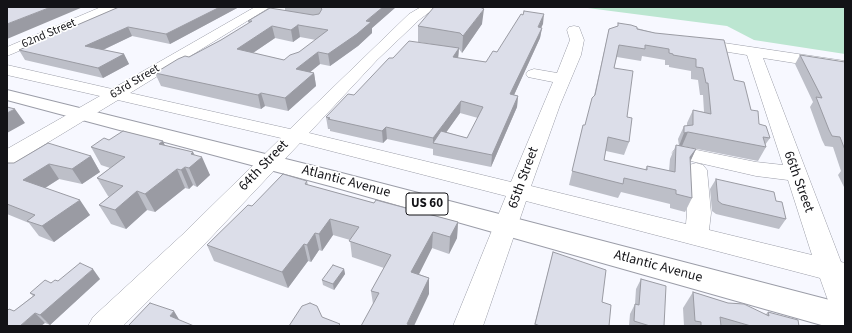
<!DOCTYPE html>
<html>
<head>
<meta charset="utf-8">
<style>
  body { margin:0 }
  #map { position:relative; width:852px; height:333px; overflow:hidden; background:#f7f8ff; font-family:"Source Sans 3",sans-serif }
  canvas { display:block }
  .frame { position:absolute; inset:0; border:8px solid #131317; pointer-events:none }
</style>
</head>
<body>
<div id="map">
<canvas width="852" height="333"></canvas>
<div class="frame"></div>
</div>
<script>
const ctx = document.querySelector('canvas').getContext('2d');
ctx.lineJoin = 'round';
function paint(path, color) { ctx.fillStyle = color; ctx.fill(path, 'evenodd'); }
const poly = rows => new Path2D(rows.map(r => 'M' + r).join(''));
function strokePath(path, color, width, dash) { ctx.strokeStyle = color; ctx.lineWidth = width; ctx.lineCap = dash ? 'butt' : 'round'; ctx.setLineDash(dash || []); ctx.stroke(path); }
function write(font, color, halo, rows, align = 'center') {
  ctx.font = font + ' "Source Sans 3",sans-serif'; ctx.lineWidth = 3.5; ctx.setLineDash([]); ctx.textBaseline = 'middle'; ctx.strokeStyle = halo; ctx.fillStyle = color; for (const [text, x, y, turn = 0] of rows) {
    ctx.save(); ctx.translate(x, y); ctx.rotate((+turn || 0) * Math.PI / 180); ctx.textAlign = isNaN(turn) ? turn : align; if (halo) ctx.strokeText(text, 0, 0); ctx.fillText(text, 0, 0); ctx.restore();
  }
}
paint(poly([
  [580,7,845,7,845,54,754,40,727,26]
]), '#bce6d1');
const minor = poly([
  [101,7,118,7,116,10,7,56,7,47,101,7],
  [255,7,270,7,130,93,290,129,409,14,421,7,436,7,419,20,377,60,309,133,511,182,553,82,528,77,526,74,528,71,534,69,557,73,570,40,567,30,569,27,574,26,579,27,584,40,581,55,560,105,531,186,686,224,687,213,685,170,689,165,696,163,703,165,707,170,711,213,709,230,812,255,788,180,756,176,682,159,675,157,672,153,675,149,682,147,756,162,783,165,747,55,697,47,692,46,690,43,692,40,697,39,845,61,845,71,763,58,841,262,845,263,845,324,835,320,820,278,526,201,483,326,453,326,506,196,300,143,200,249,123,326,88,326,93,317,182,235,281,138,118,100,14,163,7,164,7,149,100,96,7,75,7,65,112,89,255,7]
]);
const highway = poly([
  [7,90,334,171,845,304,845,326,825,326,330,186,7,100,7,90]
]);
strokePath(minor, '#9b9da8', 1);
strokePath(highway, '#9b9da8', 2);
paint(minor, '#fff');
paint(highway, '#fff');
paint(poly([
  [119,7,239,7,170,44,132,36,103,50,124,54,129,64,103,78,25,60,19,50],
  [285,7,396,7,372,28,372,33,358,46,330,66,320,64,310,72,314,73,316,86,288,111,265,106,261,109,161,86,155,73,189,57,221,40,249,24,248,21,285,10],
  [300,37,316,40,299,52,284,60,253,53,275,38,293,42],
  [618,23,655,33,734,80,751,110,759,124,770,138,765,145,766,147,758,161,682,146,680,146,696,149,690,162,692,198,685,212,670,208,670,204,621,192,618,198,569,185,583,125,585,125,594,96,609,29,618,26],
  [642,56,665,60,665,65,669,65,669,67,691,71,691,79,698,80,700,95,703,95,704,112,693,110,687,123,687,126,684,126,678,139,679,146,676,145,670,159,669,171,647,166,645,170,604,160,606,151,624,155,629,142,627,117,614,68,617,57,641,61],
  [482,24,462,53,459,49,458,58,486,62,497,52,543,24,541,28,542,28,540,38,514,95,518,96,517,107,491,167,433,155,433,149,387,139,383,143,330,131,330,129,328,129,326,117,354,95,393,58,431,44,418,42,418,26],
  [460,113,478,118,467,138,446,132],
  [800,55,845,62,845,189,838,175,841,171,833,147,825,146,822,140,810,107,813,102,795,64],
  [109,140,163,141,164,145,193,152,194,154,210,175,197,187,193,185,189,189,185,188,155,212,147,210,126,229,111,224,99,205,109,197,108,196,97,178,110,168,101,165,91,147],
  [91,156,100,172,82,184,59,179,45,188,90,215,54,242,39,236,29,223,7,214,7,163,14,163],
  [716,179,776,201,786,219,779,229,716,214,712,211,710,189],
  [307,181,308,185,374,203,458,222,457,238,449,254,432,248,419,274,429,278,429,294,373,304,371,291,384,268,352,257,350,240,333,235,322,251,319,250,311,262,308,261,288,288,214,261,207,245,252,206],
  [553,252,602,302,609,326,534,326],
  [344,269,345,274,334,290,323,285,322,280],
  [100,279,50,325,45,323,14,311,33,296,30,293,51,283,58,281],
  [641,279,664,326,629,326,630,314,635,304,636,289],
  [693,292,765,315,768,312,799,326,684,326,683,308]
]), '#bdbfc8');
paint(poly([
  [51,7,83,7,7,39,7,24],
  [220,7,239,7,170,44,166,34],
  [383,7,396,7,372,28,372,33,358,46,330,66,328,54],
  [484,9,482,24,462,53,463,36],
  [544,14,543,24,536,37,538,27],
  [298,25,300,37,293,42,291,30],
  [272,26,275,38,241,61,237,49],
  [128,27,132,36,90,56,85,46],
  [542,28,540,38,509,106,510,94],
  [459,48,458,59,453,57],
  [318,52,320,64,298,82,296,69],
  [124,54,129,64,103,78,98,68],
  [314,73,316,86,288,111,285,98],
  [261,93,265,106,261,109,258,95],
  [518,96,517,107,491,167,492,155],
  [461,101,460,113,438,144,433,143,433,150,433,138],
  [15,109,25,123,7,133,7,113],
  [386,127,387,139,383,143,382,131],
  [688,132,682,146,679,146,684,133],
  [163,141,171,159,159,144],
  [696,149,690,162,690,157],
  [193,152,197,161,202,157,210,175,197,187,189,168,191,154],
  [91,156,100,172,82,184,72,169],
  [49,164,59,179,34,195,23,180],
  [185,167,193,185,189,189,181,170],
  [177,169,185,188,155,212,145,194],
  [137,191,147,210,126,229,115,210],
  [80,200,90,215,54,242,42,226],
  [330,219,333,235,322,251,319,234],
  [458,222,457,238,449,254,450,237],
  [433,232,432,248,412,288,411,272],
  [315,233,319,250,311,262,307,245],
  [304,244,308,261,288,288,282,272],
  [93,269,100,279,50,325,40,315],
  [344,269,345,274,334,290,333,284],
  [429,278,429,294,414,326,407,326,407,324],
  [174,311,180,321,170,316],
  [35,313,45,323,41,326,20,326]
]), '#9a9ba3');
const building = poly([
  [7,7,51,7,7,24,7,7],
  [119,7,220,7,166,34,128,27,85,46,124,54,98,68,19,50,119,7],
  [320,7,383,7,366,21,371,22,357,34,328,54,318,52,296,69,314,73,285,98,261,93,258,95,155,73,178,59,185,56,189,57,221,40,252,21,248,21,270,8,313,15,319,14,322,9,320,7],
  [298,25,328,30,299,52,290,55,284,60,237,49,272,26,291,30,298,25],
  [434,7,480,7,484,9,463,36,460,33,418,26,434,7],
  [524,11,544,14,538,27,542,28,510,94,518,96,492,155,433,143,441,131,467,138,483,107,461,101,433,138,386,127,382,131,328,119,330,118,326,117,348,94,354,95,389,58,393,58,409,41,459,48,453,57,486,62,493,51,497,52,521,14,523,15,524,11],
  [618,23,631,25,637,27,637,29,655,33,724,40,734,80,744,82,751,110,758,111,759,124,766,126,770,138,763,137,766,147,688,132,684,133,684,126,693,125,693,110,711,114,708,83,706,83,703,68,696,67,696,59,673,55,673,54,669,53,669,49,645,45,645,49,619,45,614,68,633,71,627,117,632,118,629,142,608,137,604,160,647,170,647,166,675,172,676,145,696,149,690,157,692,198,676,194,676,190,624,178,623,184,572,171,583,125,585,125,592,98,595,95,609,29,618,26,618,23],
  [800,55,845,62,845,150,840,137,832,136,829,130,816,97,822,98,800,55],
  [7,107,15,109,7,113,7,107],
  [123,131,163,141,159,144,193,152,191,154,202,157,189,168,185,167,181,170,177,169,145,194,137,191,115,210,99,205,123,186,97,178,125,157,91,147,104,138,109,140,123,131],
  [48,143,91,156,72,169,49,164,23,180,80,200,42,226,27,221,35,215,7,204,7,163,14,163,48,143],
  [283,174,307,181,305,184,374,203,376,200,458,222,450,237,433,232,411,272,429,278,407,324,412,326,361,326,379,293,371,291,391,255,349,241,359,227,330,219,319,234,315,233,307,245,304,244,282,272,207,245,248,205,252,206,283,174],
  [716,179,774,192,776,201,782,202,786,219,722,204,718,201,716,179],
  [553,252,606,270,602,302,611,305,609,326,540,326,535,324,553,252],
  [80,263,93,269,40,315,35,313,20,326,7,326,7,311,9,309,14,311,35,295,30,293,45,280,51,283,55,280,58,281,80,263],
  [333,265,344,269,333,284,322,280,333,265],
  [641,279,666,286,664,326,650,326,634,321,635,304,639,305,641,279],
  [693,292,728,303,744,304,769,316,768,312,798,320,799,326,751,326,720,317,721,326,701,326,701,322,695,321,693,292],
  [150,303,174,311,170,316,194,326,128,326,150,303],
  [310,303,317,306,322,317,340,324,338,326,289,326,302,306,310,303]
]);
paint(building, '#dcdee9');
strokePath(building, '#9a9ba3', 1);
write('12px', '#131317', '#fff', [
  ["62nd Street",49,34,-23],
  ["63rd Street",135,82,-31]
]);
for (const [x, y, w] of [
  [427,204,42]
]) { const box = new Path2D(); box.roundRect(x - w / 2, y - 11, w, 22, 3); ctx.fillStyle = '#fff'; ctx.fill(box); strokePath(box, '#131317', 1); }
write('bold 13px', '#131317', null, [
  ["US 60",427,204]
]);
write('14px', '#131317', '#fff', [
  ["64th Street",264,166,-46],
  ["65th Street",524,178,-70],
  ["Atlantic Avenue",346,182,15],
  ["66th Street",798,182,70],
  ["Atlantic Avenue",658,267,15]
]);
</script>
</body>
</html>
